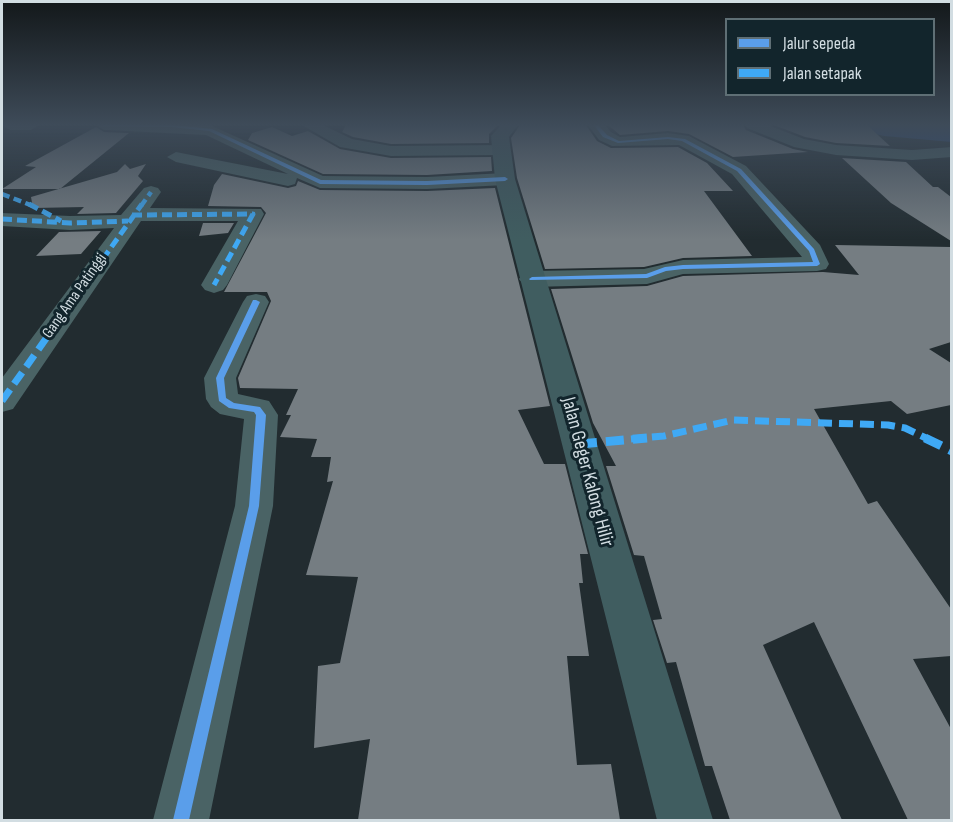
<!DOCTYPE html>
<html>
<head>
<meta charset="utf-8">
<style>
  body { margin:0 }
  #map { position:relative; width:953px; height:822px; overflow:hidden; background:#222c30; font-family:"Sofia Sans Condensed",sans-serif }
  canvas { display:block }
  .frame { position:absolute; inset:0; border:3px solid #d2dde2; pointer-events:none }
  .legend { position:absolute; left:725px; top:18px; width:210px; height:78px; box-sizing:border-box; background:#12252c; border:2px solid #5f6f75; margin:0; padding:8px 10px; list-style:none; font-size:18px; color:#d2dde2 }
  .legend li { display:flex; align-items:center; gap:12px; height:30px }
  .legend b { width:30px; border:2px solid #5f6f75 }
</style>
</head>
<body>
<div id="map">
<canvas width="953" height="822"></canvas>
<div class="frame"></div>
<ul class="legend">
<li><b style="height:8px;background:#5a9eea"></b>Jalur sepeda</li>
<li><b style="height:8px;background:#3fa9f5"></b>Jalan setapak</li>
</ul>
</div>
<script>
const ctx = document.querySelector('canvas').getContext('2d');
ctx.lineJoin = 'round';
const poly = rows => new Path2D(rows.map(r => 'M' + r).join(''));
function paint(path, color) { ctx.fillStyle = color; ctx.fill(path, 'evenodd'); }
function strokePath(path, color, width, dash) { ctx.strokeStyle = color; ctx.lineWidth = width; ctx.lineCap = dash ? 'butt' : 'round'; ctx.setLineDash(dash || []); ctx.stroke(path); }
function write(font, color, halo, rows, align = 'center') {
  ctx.font = font + ' "Sofia Sans Condensed",sans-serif'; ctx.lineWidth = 6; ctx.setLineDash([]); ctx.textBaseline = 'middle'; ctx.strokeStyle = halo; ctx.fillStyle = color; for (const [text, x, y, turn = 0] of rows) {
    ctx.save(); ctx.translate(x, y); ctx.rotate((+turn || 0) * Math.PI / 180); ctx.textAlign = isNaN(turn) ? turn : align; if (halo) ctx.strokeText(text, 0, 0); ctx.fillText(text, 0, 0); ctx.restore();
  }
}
paint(poly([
  [866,125,952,125,952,142,884,136,871,133,866,125]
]), '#294983');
paint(poly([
  [346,125,498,125,489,134,489,143,391,144,353,137,342,132],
  [520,125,586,125,597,141,611,148,678,147,707,163,733,191,704,191,752,256,683,258,644,267,545,269,517,178,511,138],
  [608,125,743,125,746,130,793,149,808,152,733,157,689,134,668,131,620,135],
  [774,125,867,125,890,146,836,143,805,137],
  [96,127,104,132,129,133,60,189,2,189,36,167,25,166],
  [272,127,292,136,308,131,340,149,391,158,491,157,492,171,427,175,323,174,248,140,252,133],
  [842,158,906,162,933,187,938,187,951,197,951,241,891,203],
  [125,164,130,169,146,164,138,176,143,181,116,213,77,214,84,207,33,208,31,197,117,172],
  [222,174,288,188,296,186,298,181,320,190,427,191,495,188,550,406,518,410,544,464,565,464,588,554,580,554,583,583,579,583,589,656,567,656,577,765,611,764,620,820,358,820,370,739,314,748,318,666,340,663,358,577,306,575,333,481,327,482,331,457,311,457,317,439,280,437,291,415,286,415,298,389,240,388,238,378,271,301,267,292,224,292,266,213,261,207,208,206,214,185],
  [203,223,234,223,228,233,199,236],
  [101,231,81,254,36,256,59,232],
  [835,245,951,247,951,342,929,349,951,363,951,405,907,414,891,401,814,409,868,504,877,501,951,609,951,656,913,659,951,729,951,820,908,820,814,622,763,645,842,820,730,820,712,766,705,766,676,662,667,663,653,620,662,619,644,556,634,555,606,466,616,466,593,423,551,289,647,286,683,276,823,272,859,275]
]), '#757d82');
paint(poly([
  [2,125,39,125,31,130,10,130,2,125],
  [96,125,210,125,323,176,427,177,505,173,515,179,505,185,427,189,320,188,297,178,295,184,288,186,176,162,167,157,176,152,288,174,206,135,104,130,96,125],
  [302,125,323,125,352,139,391,146,501,145,510,150,501,155,391,156,340,147,302,125],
  [588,125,605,125,611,132,620,137,668,133,689,136,746,166,820,245,829,264,826,269,817,271,683,274,647,284,532,287,523,284,519,279,523,274,532,271,644,269,683,260,802,257,732,174,679,145,612,146,599,140,588,125],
  [745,125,768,125,804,139,836,145,912,150,952,147,952,157,912,160,836,155,794,147,747,128,745,125],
  [151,186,158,188,161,192,150,208,261,209,264,214,227,285,223,290,214,293,205,290,201,285,238,221,141,221,13,409,2,412,2,378,114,228,70,230,2,226,2,213,70,216,121,215,144,188,151,186],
  [256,294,265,296,269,302,236,378,238,394,269,401,278,415,273,506,209,820,153,820,235,506,244,419,220,414,211,407,206,399,204,378,243,302,247,296,256,294]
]), '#4a6365');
paint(poly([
  [501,125,518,125,509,137,515,179,713,820,657,820,495,179,491,136,501,125]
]), '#405d60');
strokePath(poly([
  [2,194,33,206],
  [141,206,151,192]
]), '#3fa9f5', 4.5, [8, 4.5]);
strokePath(poly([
  [29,204,61,221],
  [132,215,253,214,214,285],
  [2,219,70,223,128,221],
  [68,308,142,204]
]), '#3fa9f5', 5, [10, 5]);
strokePath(poly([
  [2,401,69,306],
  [631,439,664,436,733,420,888,425,905,428,928,439]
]), '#3fa9f5', 7, [14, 7]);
strokePath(poly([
  [925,438,952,451],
  [579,444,647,438]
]), '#3fa9f5', 9, [18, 9]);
paint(poly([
  [102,125,175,125,212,129,321,180,427,181,505,177,508,179,505,181,427,185,320,184,209,131,172,127,104,126,102,125],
  [594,125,598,125,607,135,619,141,668,137,685,139,741,169,814,249,820,264,817,266,683,269,666,271,647,278,530,280,529,279,532,277,646,274,665,267,683,265,813,262,809,251,737,171,682,141,668,139,618,143,603,137,594,125],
  [253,300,256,300,260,302,224,378,226,398,234,403,260,407,266,415,259,506,189,820,173,820,249,506,256,415,254,412,229,408,219,401,216,378,253,300]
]), '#5a9eea');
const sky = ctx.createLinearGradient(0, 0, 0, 240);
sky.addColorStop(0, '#13181a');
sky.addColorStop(0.52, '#3e4b59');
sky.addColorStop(1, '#3e4b5900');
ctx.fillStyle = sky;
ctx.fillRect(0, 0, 953, 240);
write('16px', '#d2dde2', '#12252c', [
  ["Gang Ama Patinggi",75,296,-55]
]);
write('20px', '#d2dde2', '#12252c', [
  ["Jalan Geger Kalong Hilir",587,472,75]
]);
</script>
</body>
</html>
